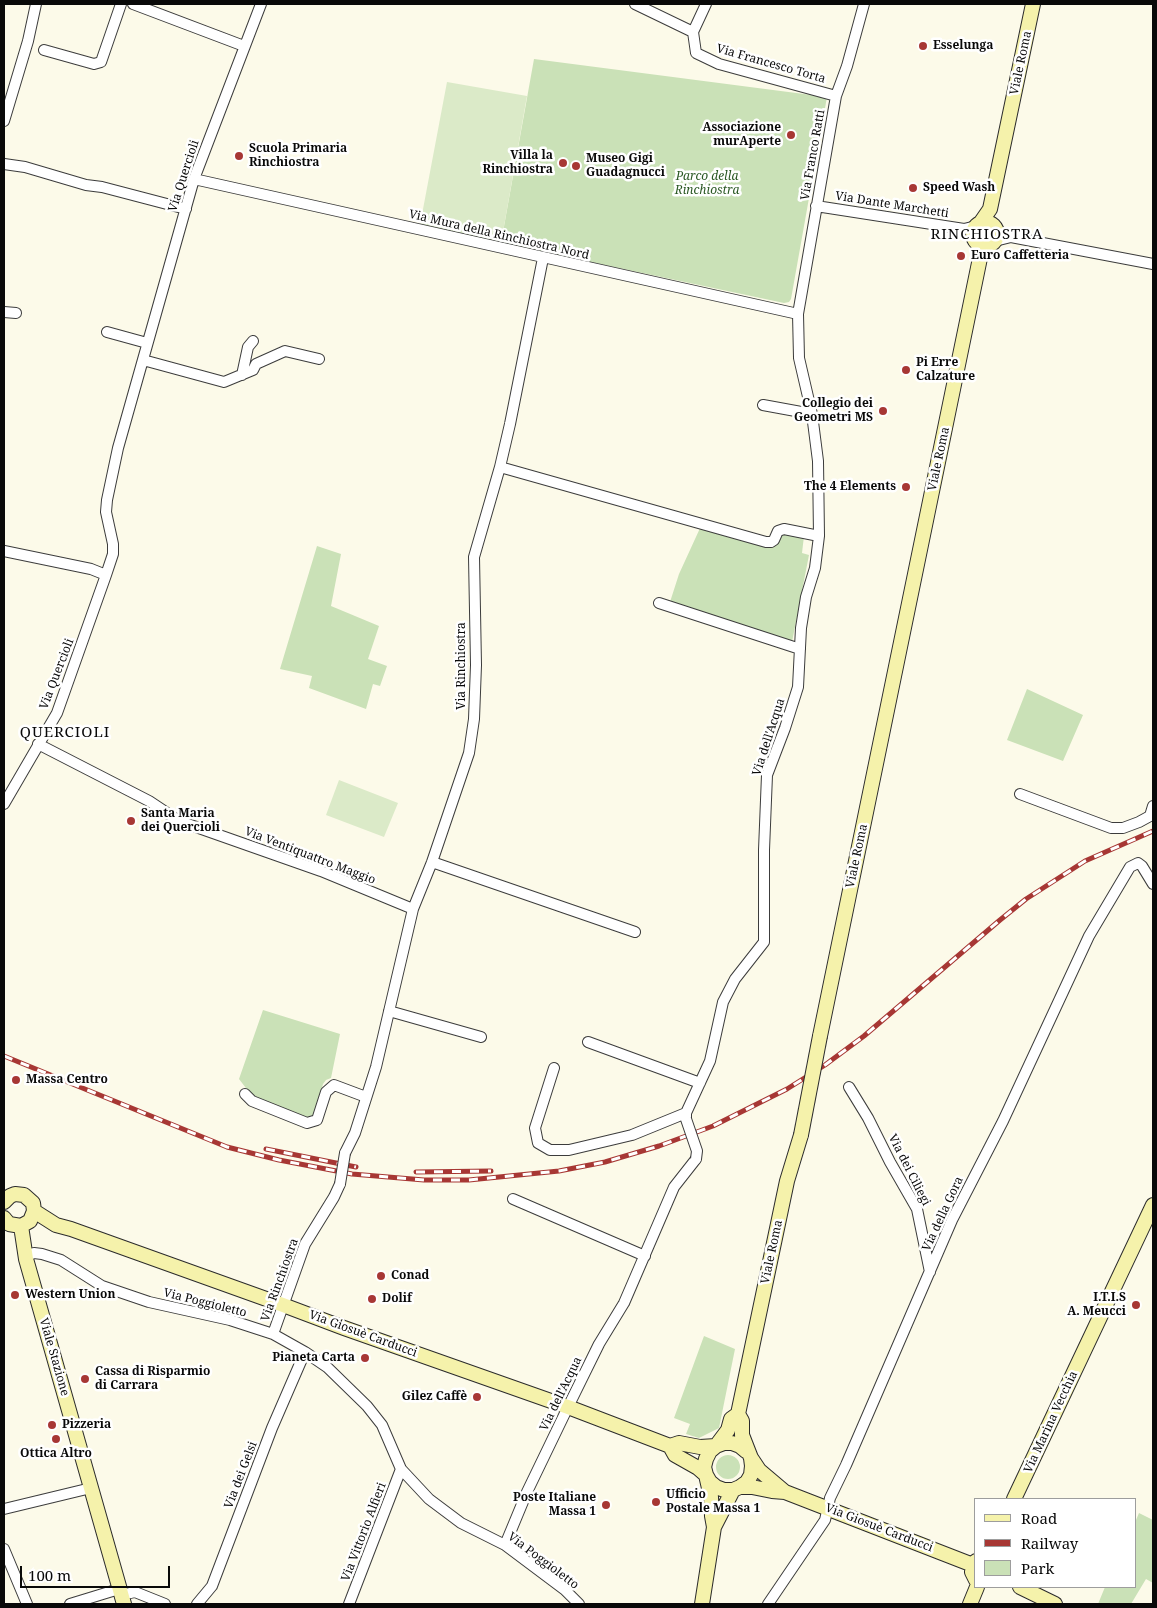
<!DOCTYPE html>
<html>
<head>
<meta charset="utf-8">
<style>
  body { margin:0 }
  #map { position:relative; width:1157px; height:1608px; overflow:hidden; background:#fcfae9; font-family:"Noto Serif",serif }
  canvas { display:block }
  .frame { position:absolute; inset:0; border:5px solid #090909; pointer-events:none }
  .legend { position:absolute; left:974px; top:1498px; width:162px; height:90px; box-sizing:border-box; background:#fff; border:1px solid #9d9d9d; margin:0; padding:6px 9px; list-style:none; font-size:15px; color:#090909 }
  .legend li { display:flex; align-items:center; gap:10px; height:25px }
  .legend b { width:25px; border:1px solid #9d9d9d }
  .scale { position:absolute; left:20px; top:1566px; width:150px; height:22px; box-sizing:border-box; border:2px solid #090909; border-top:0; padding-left:6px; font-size:15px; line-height:18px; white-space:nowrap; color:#090909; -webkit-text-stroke:4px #fff; paint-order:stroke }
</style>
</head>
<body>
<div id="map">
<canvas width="1157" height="1608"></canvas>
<div class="frame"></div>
<ul class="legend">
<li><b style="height:6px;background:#f5f2ab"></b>Road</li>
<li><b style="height:6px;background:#a73734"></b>Railway</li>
<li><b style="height:14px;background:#cae1b7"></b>Park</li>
</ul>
<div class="scale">100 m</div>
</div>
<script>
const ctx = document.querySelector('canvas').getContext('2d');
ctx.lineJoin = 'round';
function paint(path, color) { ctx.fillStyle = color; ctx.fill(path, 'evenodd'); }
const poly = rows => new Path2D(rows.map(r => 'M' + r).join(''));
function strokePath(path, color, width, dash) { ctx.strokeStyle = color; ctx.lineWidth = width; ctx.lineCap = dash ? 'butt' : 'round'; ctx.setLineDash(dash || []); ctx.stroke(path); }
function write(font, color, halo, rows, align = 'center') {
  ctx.font = font + ' "Noto Serif",serif'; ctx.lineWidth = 5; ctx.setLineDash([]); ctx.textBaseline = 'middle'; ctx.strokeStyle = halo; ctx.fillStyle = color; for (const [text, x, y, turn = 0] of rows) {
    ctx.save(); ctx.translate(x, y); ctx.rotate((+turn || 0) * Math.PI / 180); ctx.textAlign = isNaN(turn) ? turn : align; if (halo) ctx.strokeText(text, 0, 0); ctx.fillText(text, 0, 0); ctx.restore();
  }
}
paint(poly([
  [534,59,827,97,791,299,789,302,784,303,501,243],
  [701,526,774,546,780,533,804,536,802,553,809,555,792,642,670,602,679,574],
  [317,546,341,554,331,606,379,626,368,659,387,666,380,686,373,684,366,709,309,688,312,676,280,669],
  [1027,689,1083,715,1063,761,1007,740],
  [263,1010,340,1034,331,1078,326,1080,323,1084,318,1101,316,1115,307,1118,252,1096,239,1079],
  [704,1336,735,1349,719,1428,699,1438,686,1434,690,1424,674,1418],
  '716 1467a12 12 0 1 1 24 0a12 12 0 1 1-24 0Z',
  [1139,1513,1153,1520,1153,1583,1146,1579,1131,1604,1098,1604,1105,1587,1136,1587,1136,1520]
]), '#cae1b7');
paint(poly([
  [447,82,527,96,501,243,420,225],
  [339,780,398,803,384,837,326,815]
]), '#dbeac8');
const minor = poly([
  [133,4,244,46],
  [635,4,693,32],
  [693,32,696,53,719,64,836,96],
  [693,32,706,4],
  [44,50,94,64,101,62,121,4],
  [4,121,28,41,36,4],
  [4,164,25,167,86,185,102,187,186,209],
  [194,179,798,314],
  [816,206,964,229,976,226],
  [997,230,1011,237,1153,264],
  [995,241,1011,237],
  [4,312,16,313],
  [107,332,147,343],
  [143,360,224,382,253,370,256,364,285,351,319,359],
  [242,375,248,347,253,341],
  [763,405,812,414],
  [500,467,766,542,771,542,774,540,778,531,784,529,819,536],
  [4,551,91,569,106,575],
  [659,603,800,649],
  [38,744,149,801,179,821,321,871,413,909],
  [1020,794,1111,828,1123,828,1139,822,1150,816,1153,806],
  [4,804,57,713,106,575,113,554,113,544,106,512,107,500,118,448,194,179,261,4],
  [432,862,635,932],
  [389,1011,481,1037],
  [588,1042,700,1083],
  [554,1068,535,1128,538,1143,550,1150,569,1150,632,1135,686,1113],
  [849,1087,868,1118,890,1162,917,1209,930,1272],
  [245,1094,252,1101,307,1123,317,1120,326,1092,334,1085,366,1097],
  [686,1119,686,1113,710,1061,723,1002,735,979,764,942,764,850,767,775,785,728,798,687,801,628,806,597,815,568,819,536,818,461,812,414,799,358,798,314,836,96,847,66,864,4],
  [345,1153,355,1133,376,1067,413,909,432,862,469,753,474,719,476,665,474,557,500,467,510,424,543,258],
  [513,1199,645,1256],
  [26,1256,34,1253,42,1254,61,1260,102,1286,149,1302,230,1320,273,1334,305,1352,327,1367,367,1406,382,1425,401,1469,429,1499,461,1523,505,1545,565,1590,579,1604],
  [273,1334,305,1244,334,1197,340,1184],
  [4,1509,91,1488],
  [505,1545,527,1492,568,1407,599,1344,624,1303,674,1187,696,1159],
  [4,1549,27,1604],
  [121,1595,135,1592,165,1604],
  [70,1604,119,1589],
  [197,1604,212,1586,272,1428,305,1352],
  [349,1604,401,1469],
  [768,1604,825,1520,830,1498,846,1465,952,1220,1003,1121,1089,936,1130,867,1138,863,1142,866,1153,884]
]);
const secondary = poly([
  '973 234a12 12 0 1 1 24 0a12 12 0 1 1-24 0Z',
  [981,222,990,209,1033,4],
  [820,1036,980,258,988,245],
  [4,1202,10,1196,15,1194,24,1195,33,1203,34,1211,30,1221,21,1226,9,1224,4,1218],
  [34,1211,56,1225,71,1229,283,1305,344,1328,568,1407,670,1446,679,1443,700,1447,716,1446,728,1430,731,1419,738,1414,787,1181,801,1135],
  [21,1226,26,1259,124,1604],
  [738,1414,742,1421,742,1435,751,1458,752,1466,751,1475,747,1482,740,1487,733,1490,724,1490,716,1487,710,1482,706,1475,704,1467,706,1459,710,1451,716,1446,724,1443,732,1443,740,1446,746,1451],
  [670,1446,675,1455,698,1468,706,1475,711,1497,712,1516,714,1527],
  [751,1458,759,1470,785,1492],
  [740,1487,752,1487,772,1491,785,1492,973,1565],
  [1014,1499,1153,1205],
  [976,1561,972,1572,976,1580],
  [1020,1587,1055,1604],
  [702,1604,714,1527,733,1490],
  [970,1604,977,1587]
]);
strokePath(minor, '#3c3c3c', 12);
strokePath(secondary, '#2b2b2b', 16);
strokePath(minor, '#fff', 10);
strokePath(secondary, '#f5f2ab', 14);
const rail = poly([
  [4,1056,227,1147,279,1160,352,1174,424,1180,469,1180,559,1171,605,1162,659,1146,713,1126,787,1089,825,1065,864,1036,1000,920,1026,899,1085,861,1153,831],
  [266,1149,356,1167],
  [416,1172,491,1171]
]);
strokePath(rail, '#a73734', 5);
strokePath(rail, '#fff', 3, [9]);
const minorBridge = poly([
  [686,1119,697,1151,696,1159],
  [340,1184,345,1153]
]);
const secondaryBridge = poly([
  [801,1135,820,1036]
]);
strokePath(minorBridge, '#3c3c3c', 12, []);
strokePath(secondaryBridge, '#2b2b2b', 16, []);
strokePath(minorBridge, '#fff', 10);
strokePath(secondaryBridge, '#f5f2ab', 14);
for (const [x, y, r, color] of [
  [923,46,5,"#a73734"],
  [791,135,5,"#a73734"],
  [239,156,5,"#a73734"],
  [563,163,5,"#a73734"],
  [576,166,5,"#a73734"],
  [913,188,5,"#a73734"],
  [961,256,5,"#a73734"],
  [906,370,5,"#a73734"],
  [883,411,5,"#a73734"],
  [906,487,5,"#a73734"],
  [131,821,5,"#a73734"],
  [16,1080,5,"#a73734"],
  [381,1276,5,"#a73734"],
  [15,1295,5,"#a73734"],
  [372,1299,5,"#a73734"],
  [1136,1305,5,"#a73734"],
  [365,1358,5,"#a73734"],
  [85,1379,5,"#a73734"],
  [477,1397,5,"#a73734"],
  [52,1425,5,"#a73734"],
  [56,1439,5,"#a73734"],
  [656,1502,5,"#a73734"],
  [606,1505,5,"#a73734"]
]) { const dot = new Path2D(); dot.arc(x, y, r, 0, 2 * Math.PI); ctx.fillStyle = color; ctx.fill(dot); strokePath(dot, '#fff', 2); }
write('bold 12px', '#090909', '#fff', [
  ["Esselunga",933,46],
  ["Associazione",781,128,"right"],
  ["murAperte",781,142,"right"],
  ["Scuola Primaria",249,149],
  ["Rinchiostra",249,163],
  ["Villa la",553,156,"right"],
  ["Rinchiostra",553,170,"right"],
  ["Museo Gigi",586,159],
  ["Guadagnucci",586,173],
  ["Speed Wash",923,188],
  ["Euro Caffetteria",971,256],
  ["Pi Erre",916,363],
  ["Calzature",916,377],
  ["Collegio dei",873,404,"right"],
  ["Geometri MS",873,418,"right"],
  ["The 4 Elements",896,487,"right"],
  ["Santa Maria",141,814],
  ["dei Quercioli",141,828],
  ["Massa Centro",26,1080],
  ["Conad",391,1276],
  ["Western Union",25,1295],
  ["I.T.I.S",1126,1298,"right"],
  ["A. Meucci",1126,1312,"right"],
  ["Dolif",382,1299],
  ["Pianeta Carta",355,1358,"right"],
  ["Cassa di Risparmio",95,1372],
  ["di Carrara",95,1386],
  ["Gilez Caffè",467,1397,"right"],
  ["Pizzeria",62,1425],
  ["Ottica Altro",56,1454,"center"],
  ["Ufficio",666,1495],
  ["Postale Massa 1",666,1509],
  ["Poste Italiane",596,1498,"right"],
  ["Massa 1",596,1512,"right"]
], 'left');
write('12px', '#090909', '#fff', [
  ["Viale Roma",1021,63,-78],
  ["Via Francesco Torta",771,64,16],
  ["Via Franco Ratti",813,155,-80],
  ["Via Quercioli",184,176,-72],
  ["Via Dante Marchetti",892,205,9],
  ["Via Mura della Rinchiostra Nord",499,235,13],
  ["Viale Roma",939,459,-78],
  ["Via Rinchiostra",462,666,-90],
  ["Via Quercioli",57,674,-69],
  ["Via dell'Acqua",769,737,-72],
  ["Via Ventiquattro Maggio",310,856,21],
  ["Viale Roma",857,856,-78],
  ["Via dei Ciliegi",909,1170,63],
  ["Via della Gora",943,1214,-65],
  ["Viale Roma",772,1252,-78],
  ["Via Rinchiostra",280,1280,-70],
  ["Via Poggioletto",205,1303,14],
  ["Via Giosuè Carducci",363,1334,20],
  ["Viale Stazione",54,1357,74],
  ["Via dell'Acqua",561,1394,-64],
  ["Via Marina Vecchia",1051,1422,-65],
  ["Via dei Gelsi",241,1475,-69],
  ["Via Giosuè Carducci",879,1528,21],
  ["Via Vittorio Alfieri",364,1532,-69],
  ["Via Poggioletto",543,1561,37]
]);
write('italic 12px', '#2a5823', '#fff', [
  ["Parco della",707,177],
  ["Rinchiostra",707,191]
]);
ctx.letterSpacing = '1px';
write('15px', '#090909', '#fff', [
  ["RINCHIOSTRA",987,235],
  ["QUERCIOLI",65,733]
]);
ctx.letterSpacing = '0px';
</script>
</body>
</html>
